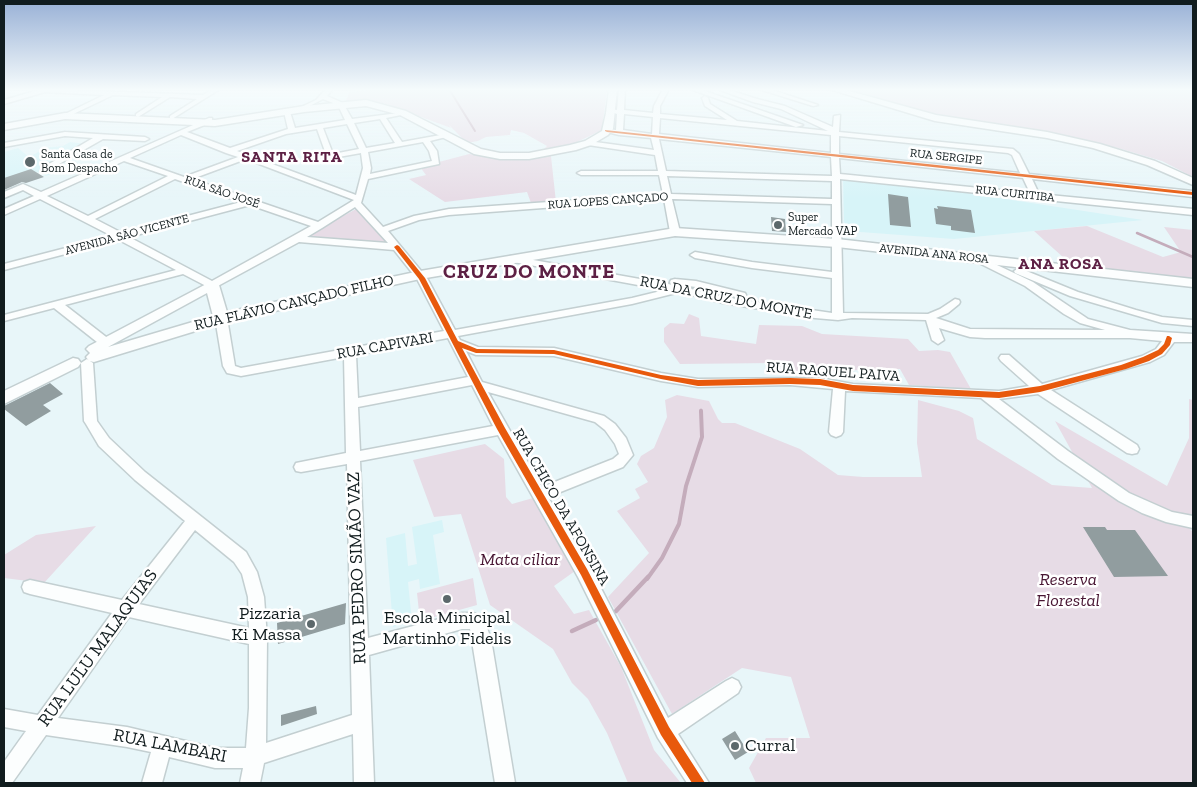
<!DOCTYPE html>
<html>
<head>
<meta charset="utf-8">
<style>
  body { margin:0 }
  #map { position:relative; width:1197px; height:787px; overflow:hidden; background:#e8f6f9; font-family:"Zilla Slab",serif }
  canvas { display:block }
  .frame { position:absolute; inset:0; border:5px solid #111c1e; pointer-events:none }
</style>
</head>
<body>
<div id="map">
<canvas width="1197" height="787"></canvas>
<div class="frame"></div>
</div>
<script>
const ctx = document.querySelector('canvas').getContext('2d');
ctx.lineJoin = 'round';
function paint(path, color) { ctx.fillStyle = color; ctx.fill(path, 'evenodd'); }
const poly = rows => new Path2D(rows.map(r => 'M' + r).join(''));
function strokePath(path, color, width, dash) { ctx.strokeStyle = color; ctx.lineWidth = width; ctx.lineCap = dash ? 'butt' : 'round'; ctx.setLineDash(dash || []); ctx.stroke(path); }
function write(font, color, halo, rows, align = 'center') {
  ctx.font = font + ' "Zilla Slab",serif'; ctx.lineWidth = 5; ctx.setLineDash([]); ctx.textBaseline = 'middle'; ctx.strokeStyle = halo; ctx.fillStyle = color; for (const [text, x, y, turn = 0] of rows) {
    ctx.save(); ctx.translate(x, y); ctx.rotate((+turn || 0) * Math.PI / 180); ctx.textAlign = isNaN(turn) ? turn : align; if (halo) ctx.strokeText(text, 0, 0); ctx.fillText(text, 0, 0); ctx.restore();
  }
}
paint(poly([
  [70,142,87,144,46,165,56,172,46,176,38,172,4,183,4,152,18,148,29,157,40,151,42,148,63,146],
  [843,179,933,188,1143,220,954,239,847,231,844,221],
  [442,520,444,532,433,535,440,584,420,589,419,579,408,582,412,622,393,627,386,538,405,533,408,566,417,564,412,527]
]), '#d7f4f8');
paint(poly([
  [375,89,607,89,602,130,575,143,542,151,547,146,524,133,511,130,510,135,486,137,478,141,467,143,448,124,451,128,383,103,345,102,350,92],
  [843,89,1193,89,1193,177,1162,161,1118,148,925,113],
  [469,154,501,157,551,156,556,202,531,203,527,192,445,202,409,179,426,175,420,167],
  [358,208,387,244,306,236],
  [1087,226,1163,257,1181,252,1164,227,1193,230,1193,281,1074,267,1034,231],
  [689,314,699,318,701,336,756,344,759,325,802,326,822,334,908,339,919,351,938,350,950,352,971,389,909,385,900,369,788,372,774,363,680,364,664,342,664,328,670,323,684,324],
  [677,395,709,401,718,419,722,423,735,423,800,449,838,475,863,477,922,477,917,443,918,400,959,411,973,418,977,439,1052,485,1092,488,1055,421,1167,486,1189,438,1189,399,1193,400,1193,529,1190,530,1193,531,1193,783,756,783,749,768,766,738,810,738,791,677,742,668,672,714,608,597,649,553,617,511,640,498,635,489,648,482,637,464,641,456,654,448,667,417,665,400],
  [485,444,504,459,506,497,512,504,533,498,575,571,554,586,574,614,589,610,621,667,654,750,681,783,628,783,607,733,588,699,572,683,553,649,490,605,461,514,434,517,413,460],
  [96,526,44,583,4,578,4,555,36,535],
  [473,578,477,605,420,621,417,593]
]), '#e7dce6');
strokePath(poly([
  [449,89,475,131],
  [976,89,979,89]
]), '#c4acbb', 2);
strokePath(poly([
  [1137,233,1193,257]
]), '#c4acbb', 2.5);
strokePath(poly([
  [701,410,701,412]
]), '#c4acbb', 3);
strokePath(poly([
  [647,579,662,558,679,524,686,486,702,437,701,411]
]), '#c4acbb', 4);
strokePath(poly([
  [616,611,648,577],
  [572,631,596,620]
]), '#c4acbb', 4.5);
paint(poly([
  [31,169,44,177,26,183,22,182,4,190,4,178],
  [888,194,908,197,911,227,890,225],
  [937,206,971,210,975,233,951,230,951,226,936,224,934,208,938,209],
  [771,217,785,219,786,232,772,231],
  [50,383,63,394,43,405,51,411,26,426,4,409,4,406],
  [1083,527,1105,527,1107,530,1135,530,1168,576,1114,577],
  [346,603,345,624,278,644,277,623],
  [316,706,317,714,281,726,281,715],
  [735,731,748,752,735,760,722,739]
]), '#919d9f');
const minor = poly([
  [42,89,203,95,213,89,220,89,172,119,170,118,170,116,197,99,170,97,138,117,136,116,136,114,162,97,113,95,65,118,61,116,63,115,104,95,45,92,4,104,4,100,42,89],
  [326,89,333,89,327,96,343,103,352,119,406,112,406,114,386,118,402,142,446,134,450,136,430,141,437,151,439,164,368,179,361,203,383,227,414,216,449,209,663,194,659,175,581,175,577,173,581,171,658,171,655,155,588,145,584,143,588,141,654,150,651,138,619,135,603,131,607,129,616,130,617,114,608,111,611,109,617,110,619,89,625,89,624,110,653,113,654,106,663,89,669,89,660,106,660,114,727,120,705,106,702,98,705,96,708,98,710,104,737,121,828,131,781,109,753,102,720,90,726,89,757,99,785,106,833,127,834,116,840,115,839,132,1013,149,1019,154,1029,174,1193,191,1193,197,1032,179,1039,194,1193,209,1193,215,840,179,843,313,928,314,940,309,955,299,959,300,960,302,959,304,948,313,936,318,970,329,1105,330,1080,323,1064,314,1025,286,975,261,975,257,978,256,1033,282,1088,319,1130,330,1193,334,1193,342,1174,342,1164,355,1150,362,1051,390,1137,445,1139,449,1137,453,1132,454,1127,453,1038,394,999,399,1068,451,1129,493,1172,512,1193,516,1193,528,1166,522,1142,513,1119,501,1058,459,981,398,845,391,843,432,841,435,836,437,831,435,829,432,833,389,790,385,698,387,661,381,554,356,476,355,466,351,482,382,604,416,615,424,626,438,633,455,623,467,548,497,590,567,668,718,726,681,732,678,738,681,741,687,738,693,678,734,709,783,687,783,658,738,578,577,498,435,360,461,368,638,462,613,474,613,483,617,491,639,515,783,495,783,470,629,462,629,369,655,374,783,354,783,353,734,264,763,260,783,240,783,243,768,215,768,169,757,162,783,142,783,151,752,127,747,46,735,12,783,4,783,4,762,26,731,4,727,4,709,38,715,112,613,30,594,24,592,22,587,24,582,30,580,122,600,185,521,135,480,99,446,86,424,84,421,81,363,87,359,93,363,97,421,109,438,145,472,246,552,257,572,264,597,267,638,266,743,352,715,347,464,301,472,296,471,294,467,296,463,346,453,344,357,241,376,227,373,223,366,215,318,221,315,227,318,235,366,241,368,444,331,417,279,394,250,299,242,216,287,208,287,183,274,65,305,110,340,112,343,106,347,102,346,54,308,4,321,4,315,176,270,119,240,4,270,4,264,112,236,40,199,4,215,4,209,34,196,23,190,4,198,4,192,23,184,41,192,209,118,212,118,212,122,187,132,230,148,288,129,284,112,287,110,290,112,295,128,345,120,338,105,323,99,300,111,295,110,316,100,326,89],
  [624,114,653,117,652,134,623,130,624,114],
  [660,118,831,135,831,153,659,134,660,118],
  [380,119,395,143,366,148,354,123,380,119],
  [347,124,359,149,333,154,323,128,347,124],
  [317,129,327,157,333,158,361,153,363,168,356,195,237,151,286,134,317,129],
  [181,135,226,153,238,157,184,177,130,158,181,135],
  [839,136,1008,153,1012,155,1020,173,839,154,839,136],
  [659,139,831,157,832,176,666,171,659,139],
  [423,142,429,151,432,161,370,174,371,168,368,152,423,142],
  [839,158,1023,178,1030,193,840,174,839,158],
  [246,159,354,200,318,222,192,179,246,159],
  [124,161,168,176,88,216,47,196,124,161],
  [667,176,832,181,832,199,671,194,667,176],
  [175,179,241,202,122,233,95,219,175,179],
  [664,199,670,232,675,235,680,232,672,199,832,204,832,272,752,262,695,252,690,255,695,258,752,268,832,278,832,313,723,297,679,286,511,256,508,257,508,261,665,290,632,298,455,330,427,278,388,231,419,220,449,215,664,199],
  [250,205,311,226,212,281,129,237,250,205],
  [355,207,388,243,307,237,322,228,355,207],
  [680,292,723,303,815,318,838,320,852,318,926,320,932,340,938,344,944,340,939,328,970,337,985,338,1130,338,1162,341,1156,349,1142,356,1042,384,1009,355,1001,355,999,358,1001,361,1029,386,999,391,853,384,820,378,698,379,661,373,554,348,478,347,460,340,458,336,632,304,680,292],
  [448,338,468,377,358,398,356,355,448,338],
  [472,385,493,426,360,451,358,407,472,385],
  [488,392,595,422,605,430,615,444,619,454,613,459,542,487,488,392],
  [195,530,234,562,242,574,248,597,249,628,139,604,195,530],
  [129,617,249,644,249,708,246,748,215,748,127,727,58,718,129,617],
  [690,89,699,89,803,125,796,127,690,89],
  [759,89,769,89,818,105,813,106,759,89],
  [65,132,145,137,149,139,145,141,103,139,52,168,48,166,49,164,93,138,65,136,4,147,4,143,65,132],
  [1019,268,1078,292,1136,310,1162,317,1193,320,1193,326,1162,323,1070,296,1015,273,1014,271,1019,268],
  [675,279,696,281,745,293,746,295,741,298,696,287,671,284,670,282,671,280,675,279]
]);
const major = poly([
  [609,89,617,89,613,129,608,135,591,145,576,150,529,159,500,159,474,154,400,115,366,106,304,112,215,126,65,119,4,130,4,124,65,113,215,120,304,106,366,100,406,111,481,149,500,153,529,153,570,145,585,141,602,131,606,113,609,89],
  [829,89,842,89,936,115,1047,132,1100,144,1155,161,1193,178,1193,185,1147,165,1093,148,1047,138,935,121,829,89],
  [675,228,837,239,1193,279,1193,287,837,247,675,236,420,279,225,322,94,362,89,361,86,357,90,353,86,349,89,346,212,281,219,285,227,312,420,271,675,228],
  [207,293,213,316,108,347,207,293],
  [73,358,78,359,81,363,78,367,4,404,4,391,73,358]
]);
strokePath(minor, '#c3cfd1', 3);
strokePath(major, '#c3cfd1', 3);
paint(minor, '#fcfefe');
paint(major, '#fcfefe');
paint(poly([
  [605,130,1193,192,1193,195,607,132,605,131,605,130],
  [397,245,399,246,425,278,458,341,477,349,554,350,661,375,698,380,790,378,820,379,853,385,999,392,1040,386,1121,365,1143,357,1158,350,1164,344,1167,336,1169,336,1172,338,1170,345,1162,354,1149,361,1126,369,1040,392,999,398,853,391,820,385,790,384,698,386,661,379,554,354,476,353,462,348,505,428,587,569,669,727,705,783,692,783,661,735,581,575,497,429,419,279,394,247,397,245]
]), '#e8590c');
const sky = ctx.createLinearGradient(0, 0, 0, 199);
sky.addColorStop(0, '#99b1d6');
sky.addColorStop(0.45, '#f5fbfc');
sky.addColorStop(1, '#f5fbfc00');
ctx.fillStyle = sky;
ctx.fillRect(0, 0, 1197, 199);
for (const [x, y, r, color] of [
  [30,162,6,"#5c686b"],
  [778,225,5,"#5c686b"],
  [447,599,5,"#5c686b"],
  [311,624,5,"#5c686b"],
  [735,746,5,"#5c686b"]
]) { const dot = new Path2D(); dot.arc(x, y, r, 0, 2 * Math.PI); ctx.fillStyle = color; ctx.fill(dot); strokePath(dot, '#fff', 2); }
write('12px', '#111c1e', '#fff', [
  ["Santa Casa de",41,155],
  ["Bom Despacho",41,169],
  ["Super",788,218],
  ["Mercado VAP",788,232]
], 'left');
write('12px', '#111c1e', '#fff', [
  ["RUA SERGIPE",946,157,6],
  ["RUA SÃO JOSÉ",222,192,19],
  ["RUA CURITIBA",1015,194,6],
  ["RUA LOPES CANÇADO",608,201,-4],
  ["AVENIDA SÃO VICENTE",127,235,-15],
  ["AVENIDA ANA ROSA",934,254,6]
]);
write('15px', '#111c1e', '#fff', [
  ["RUA DA CRUZ DO MONTE",726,298,11],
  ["RUA FLÁVIO CANÇADO FILHO",294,303,-13],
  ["RUA CAPIVARI",385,346,-10],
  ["RUA RAQUEL PAIVA",833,372,4],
  ["RUA CHICO DA AFONSINA",561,507,60]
]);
ctx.letterSpacing = '1px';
write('bold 16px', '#5d2044', '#fff', [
  ["SANTA RITA",292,157],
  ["ANA ROSA",1061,264]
]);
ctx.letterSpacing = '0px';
write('italic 18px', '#481633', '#fff', [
  ["Mata ciliar",520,560],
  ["Reserva",1068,580],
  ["Florestal",1068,601]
]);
write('18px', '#111c1e', '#fff', [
  ["RUA PEDRO SIMÃO VAZ",357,568,-92],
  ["RUA LULU MALAQUIAS",98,648,-54],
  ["RUA LAMBARI",170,746,11]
]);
write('18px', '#111c1e', '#fff', [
  ["Pizzaria",301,614],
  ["Ki Massa",301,635],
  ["Escola Minicipal",447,618,"center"],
  ["Martinho Fidelis",447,639,"center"],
  ["Curral",745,746,"left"]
], 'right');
ctx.letterSpacing = '1px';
write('bold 20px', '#5d2044', '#fff', [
  ["CRUZ DO MONTE",529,272]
]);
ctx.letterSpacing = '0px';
</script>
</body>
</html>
